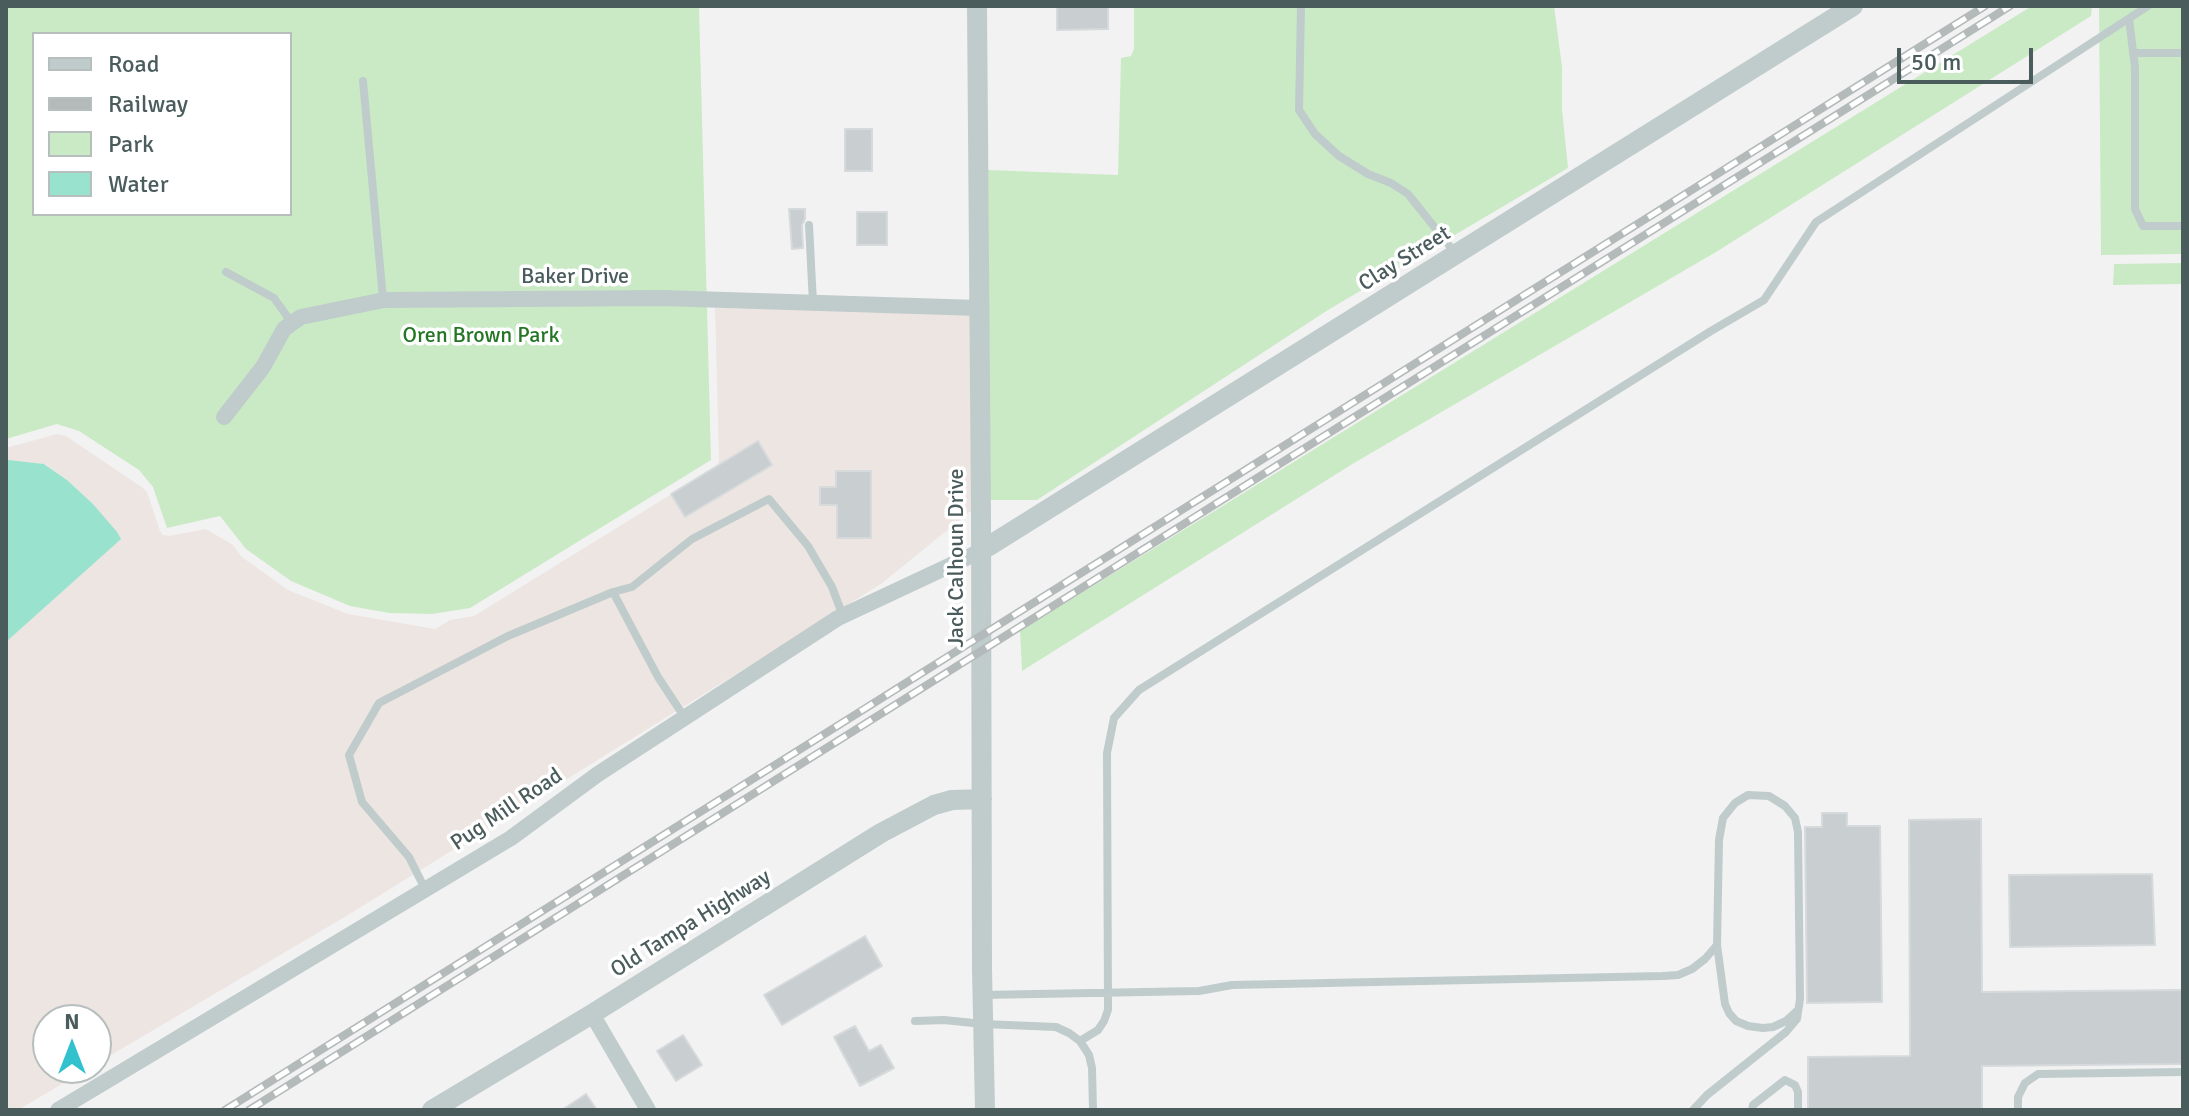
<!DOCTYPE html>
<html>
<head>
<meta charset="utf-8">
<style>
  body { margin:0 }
  #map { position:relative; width:2189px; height:1116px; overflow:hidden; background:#f3f2f2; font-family:Signika,sans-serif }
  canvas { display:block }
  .frame { position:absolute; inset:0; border:8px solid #4b5c5c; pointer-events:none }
  .legend { position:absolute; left:32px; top:32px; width:260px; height:184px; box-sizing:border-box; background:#fff; border:2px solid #b7bebe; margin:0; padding:10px 14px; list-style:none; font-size:24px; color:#4b5c5c }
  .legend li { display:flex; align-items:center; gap:16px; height:40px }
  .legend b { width:40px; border:2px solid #b7bebe }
  .north { position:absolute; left:32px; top:1004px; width:80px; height:80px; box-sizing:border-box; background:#fff; border:2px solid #b7bebe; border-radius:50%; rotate:0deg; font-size:22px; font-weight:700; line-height:32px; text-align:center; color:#4b5c5c }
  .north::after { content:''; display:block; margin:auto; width:28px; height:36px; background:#31c2ce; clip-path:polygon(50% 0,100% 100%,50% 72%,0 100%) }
  .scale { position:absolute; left:1897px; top:48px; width:136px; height:36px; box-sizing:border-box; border:4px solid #4b5c5c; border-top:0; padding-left:10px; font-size:24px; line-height:28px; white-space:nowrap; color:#4b5c5c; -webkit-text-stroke:6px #fff; paint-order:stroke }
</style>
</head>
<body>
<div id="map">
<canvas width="2189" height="1116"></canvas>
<div class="frame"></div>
<ul class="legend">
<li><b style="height:10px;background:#bfcccb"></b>Road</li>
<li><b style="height:10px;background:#b4baba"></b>Railway</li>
<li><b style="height:22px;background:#caeac6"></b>Park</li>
<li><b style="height:22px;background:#99e2cd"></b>Water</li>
</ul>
<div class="north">N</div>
<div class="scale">50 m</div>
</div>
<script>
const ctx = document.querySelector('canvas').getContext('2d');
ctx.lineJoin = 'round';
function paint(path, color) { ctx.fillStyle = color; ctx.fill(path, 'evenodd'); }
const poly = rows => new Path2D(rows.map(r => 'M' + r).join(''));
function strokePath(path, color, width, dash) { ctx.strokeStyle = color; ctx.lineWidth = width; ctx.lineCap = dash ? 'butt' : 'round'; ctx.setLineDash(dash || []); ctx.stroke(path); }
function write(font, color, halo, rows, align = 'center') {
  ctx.font = font + ' Signika,sans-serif'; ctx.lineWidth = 7; ctx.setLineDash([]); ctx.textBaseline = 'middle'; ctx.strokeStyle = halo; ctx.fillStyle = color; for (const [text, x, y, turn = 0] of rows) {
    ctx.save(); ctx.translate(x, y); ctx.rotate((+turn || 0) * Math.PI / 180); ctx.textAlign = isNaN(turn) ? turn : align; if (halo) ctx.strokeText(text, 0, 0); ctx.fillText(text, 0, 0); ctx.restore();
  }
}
paint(poly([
  [715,308,970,310,972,510,881,584,353,912,96,1064,96,1020,48,1020,48,1068,89,1068,18,1110,6,1110,6,642,120,539,93,504,67,480,45,464,6,461,6,448,57,434,66,436,143,488,147,492,160,531,163,535,169,536,206,529,233,545,242,557,288,590,348,614,435,629,450,620,474,616,717,466,719,460]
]), '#ede5e2');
paint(poly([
  [6,6,699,6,711,460,470,608,432,614,389,613,350,606,291,581,246,549,220,516,167,528,153,487,139,470,79,431,57,424,6,439],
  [34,34,290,34,290,214,34,214],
  [1134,6,1554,6,1562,67,1562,109,1568,168,1328,310,1037,500,990,500,988,170,1118,175,1121,58,1131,56,1134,49],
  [2032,6,2092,6,2091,16,1716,252,1354,463,1022,671,1020,631],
  [2102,6,2183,6,2183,254,2101,255,2099,8],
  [2183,263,2183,284,2113,285,2114,264]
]), '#caeac6');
paint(poly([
  [8,460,44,464,67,480,93,504,117,532,121,539,6,642,6,461]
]), '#99e2cd');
const building = poly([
  [1057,6,1108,6,1108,29,1057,30,1057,6],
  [845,129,872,129,872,171,845,171,845,129],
  [789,209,805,209,805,219,802,225,803,248,792,249,789,209],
  [857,212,887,212,887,245,857,245,857,212],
  [758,441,772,465,685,517,671,494,758,441],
  [836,471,871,471,871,538,837,538,837,505,820,505,820,487,836,487,836,471],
  [1822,813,1847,813,1847,826,1880,826,1882,1002,1807,1003,1805,827,1822,827,1822,813],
  [1981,819,1982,992,2183,990,2183,1064,1982,1066,1982,1110,1808,1110,1808,1057,1910,1056,1909,820,1981,819],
  [2152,874,2155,945,2010,947,2009,875,2152,874],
  [865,936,882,966,782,1025,764,995,865,936],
  [855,1026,869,1051,881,1045,894,1068,860,1086,834,1037,855,1026],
  [683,1035,702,1065,676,1081,657,1051,683,1035],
  [586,1094,597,1110,562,1110,586,1094]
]);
paint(building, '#c9cfd0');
strokePath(building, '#d6dadc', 2);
strokePath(poly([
  [1301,6,1299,110,1315,134,1339,156,1368,174,1391,183,1408,194,1456,254],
  [2129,19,2135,67,2135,209,2143,226,2183,226],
  [2133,53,2183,53],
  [363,81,383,299],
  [809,225,813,303],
  [226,272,274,298,292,323],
  [613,592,632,587,692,539,769,499,808,546,832,587,843,616],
  [425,889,409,857,362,802,349,755,379,703,508,636,613,592,658,677,685,718],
  [982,995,1199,991,1232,985,1663,976,1678,975,1692,969,1705,959,1717,945],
  [915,1021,944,1020,983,1024,1056,1027,1069,1033,1080,1041,1089,1055,1092,1068,1093,1110],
  [1080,1041,1098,1030,1104,1021,1108,1010,1107,753,1114,718,1139,690,1711,331,1764,300,1816,222,2148,6],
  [1693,1110,1707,1095,1786,1032,1797,1019,1800,999,1798,832,1795,818,1785,806,1769,796,1748,795,1735,803,1723,818,1719,840,1717,945,1725,1004,1729,1013,1736,1021,1748,1026,1763,1028,1773,1027,1786,1021,1798,1010],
  [1752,1110,1753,1105,1785,1080,1795,1085,1798,1092,1798,1110],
  [2018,1110,2018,1097,2025,1083,2038,1074,2183,1072]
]), '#bfcccb', 8);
strokePath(poly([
  [224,417,263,367,284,329,292,323,301,317,384,300,662,298,979,308],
  [592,1014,648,1110],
  [58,1110,511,838,598,774,838,618,981,551]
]), '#bfcccb', 16);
strokePath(poly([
  [977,6,981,514,982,969,985,1110],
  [981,551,1853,6],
  [432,1110,592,1014,881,833,934,805,952,800,982,799]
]), '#bfcccb', 20);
const rail = poly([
  [225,1110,1985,6],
  [249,1110,2010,6]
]);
strokePath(rail, '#b4baba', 8);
strokePath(rail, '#fff', 5, [15]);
write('22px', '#4b5c5c', '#fff', [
  ["Clay Street",1405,259,-32],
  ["Baker Drive",575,277],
  ["Jack Calhoun Drive",957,558,-90],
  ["Pug Mill Road",507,810,-34],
  ["Old Tampa Highway",691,924,-32]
]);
write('22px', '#247625', '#fff', [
  ["Oren Brown Park",481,336]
]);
</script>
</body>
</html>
